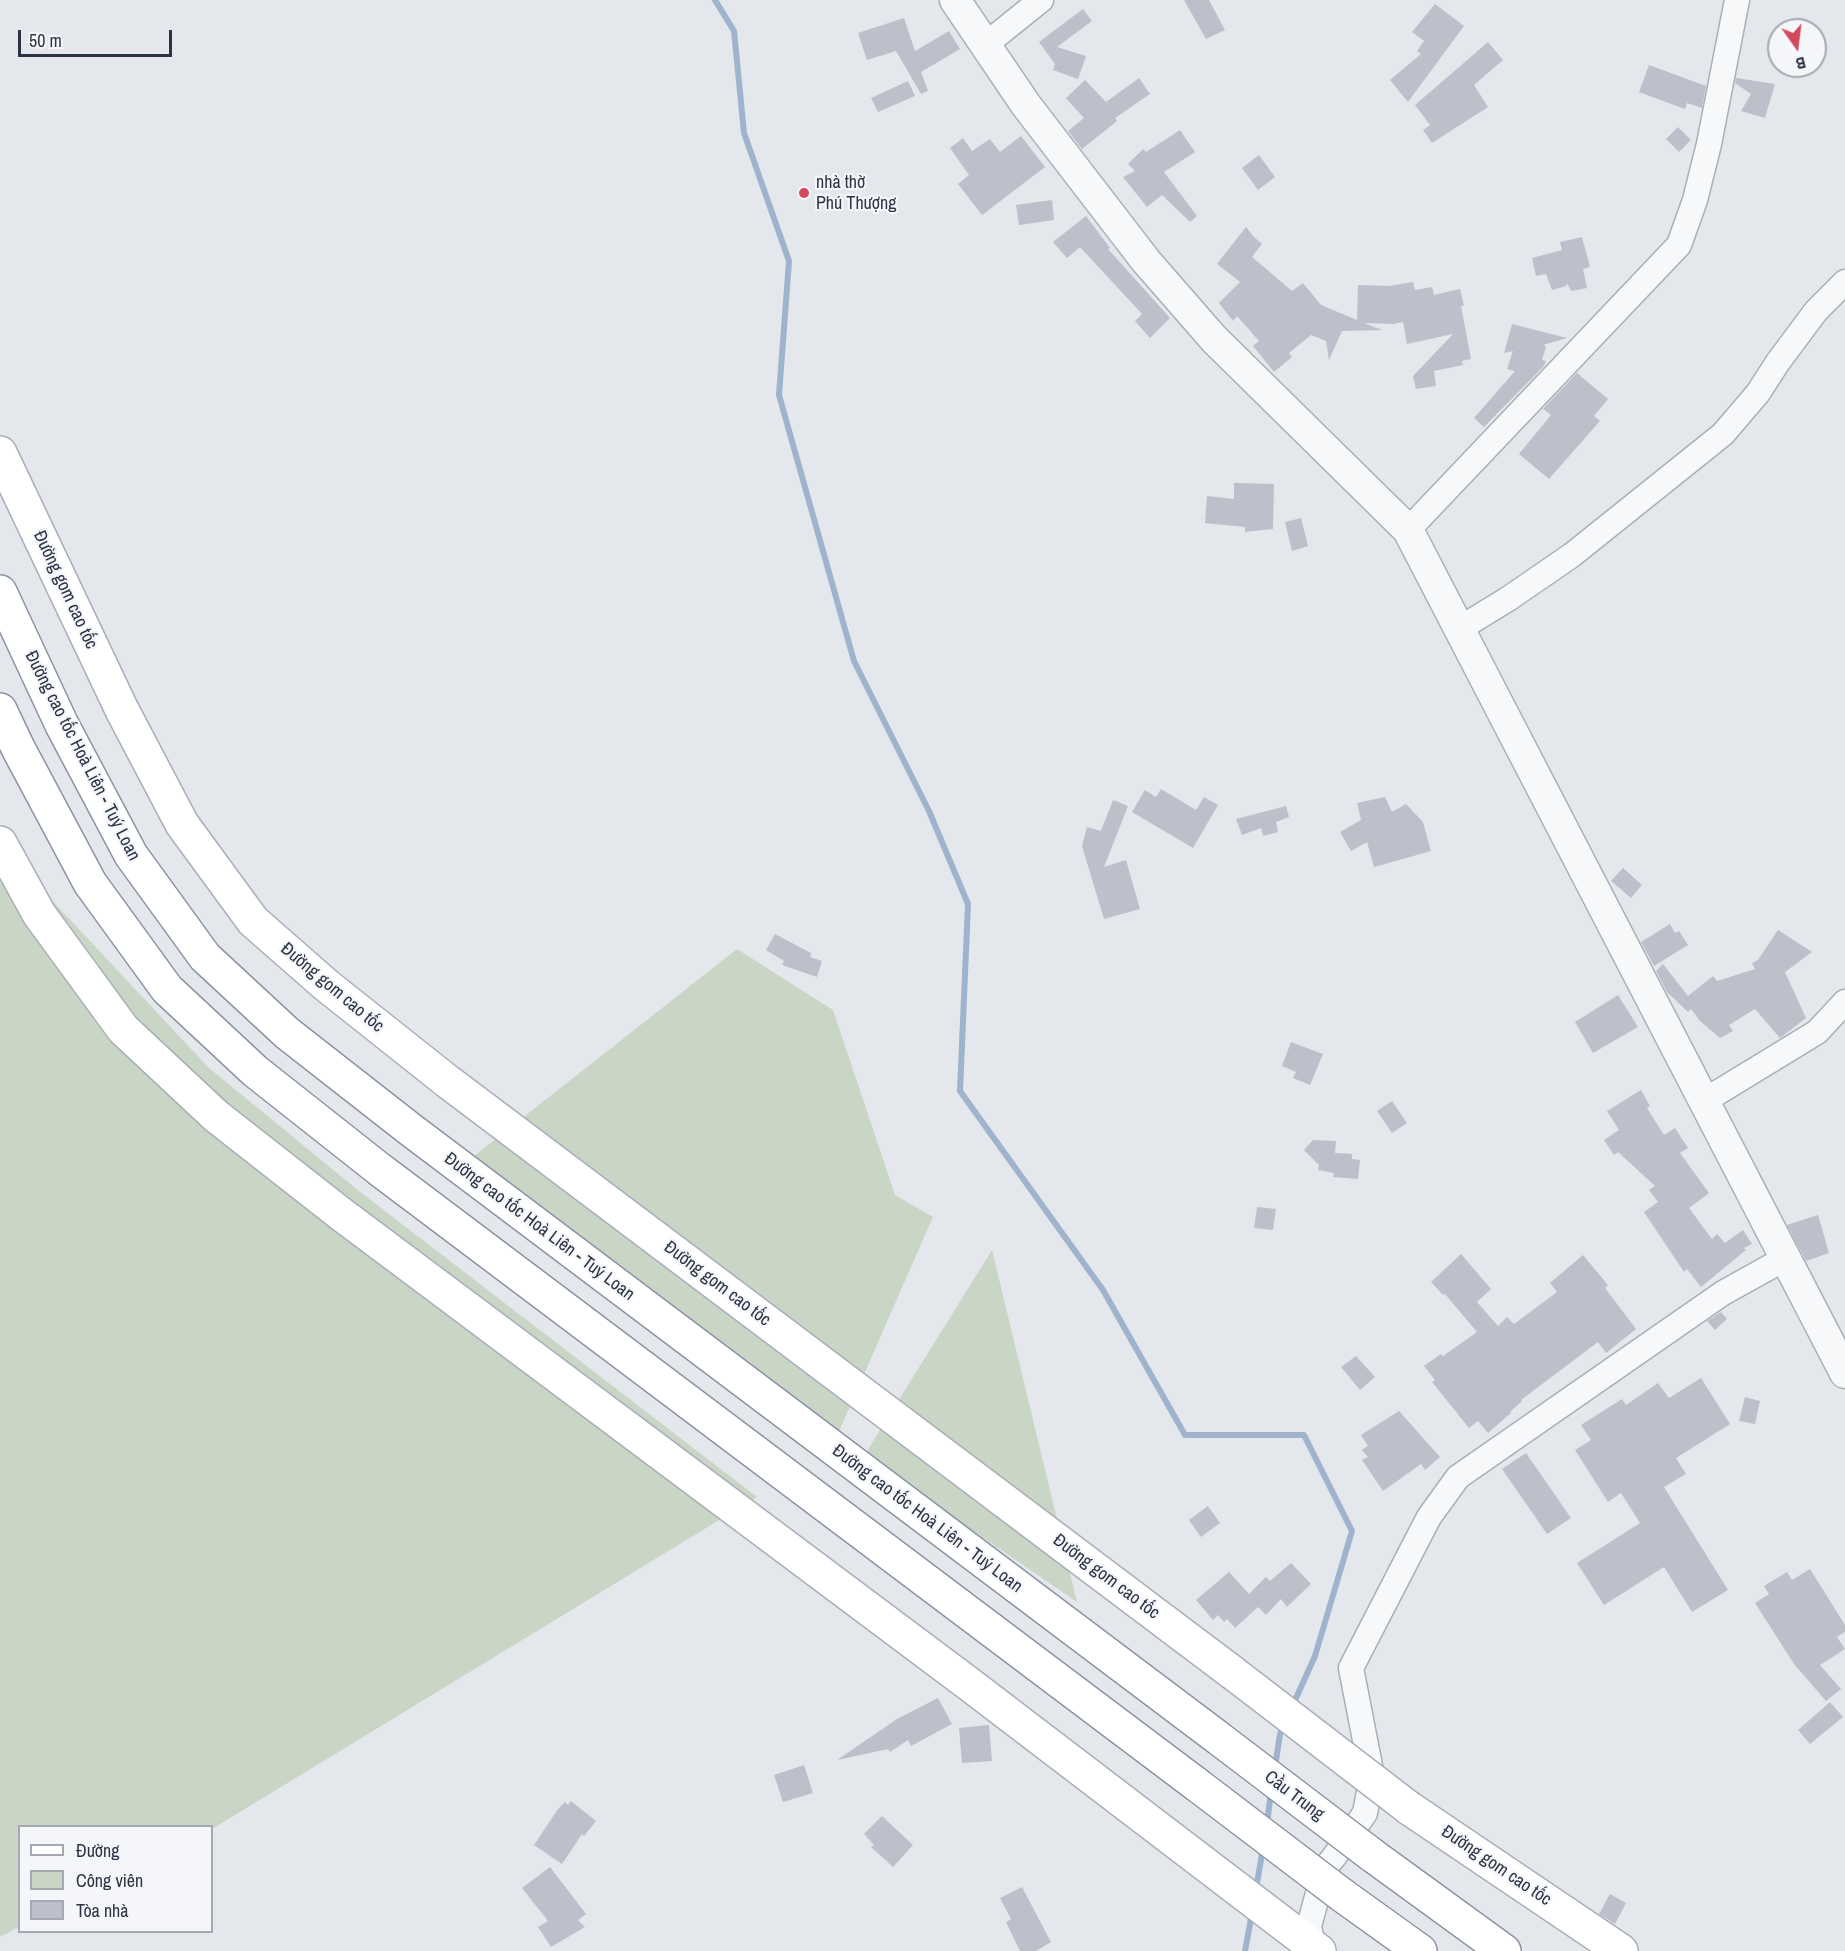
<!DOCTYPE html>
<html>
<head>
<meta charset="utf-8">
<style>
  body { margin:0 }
  #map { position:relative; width:1845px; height:1951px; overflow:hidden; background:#e4e7ec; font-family:"Archivo Narrow",sans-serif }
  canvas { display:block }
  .legend { position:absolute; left:18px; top:1825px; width:195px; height:108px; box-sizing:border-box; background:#f4f6f9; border:2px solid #a4a8b1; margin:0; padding:8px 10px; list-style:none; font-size:18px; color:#2b3445 }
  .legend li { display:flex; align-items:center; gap:12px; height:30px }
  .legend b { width:30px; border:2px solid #a4a8b1 }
  .north { position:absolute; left:1767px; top:18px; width:60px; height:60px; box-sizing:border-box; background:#f4f6f9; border:2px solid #a4a8b1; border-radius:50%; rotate:166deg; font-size:16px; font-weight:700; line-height:24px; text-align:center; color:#2b3445 }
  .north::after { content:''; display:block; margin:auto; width:21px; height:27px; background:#d1495b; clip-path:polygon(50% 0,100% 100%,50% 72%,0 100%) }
  .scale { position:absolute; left:18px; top:30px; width:154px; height:27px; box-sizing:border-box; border:3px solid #2b3445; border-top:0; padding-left:8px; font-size:18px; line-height:21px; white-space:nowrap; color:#2b3445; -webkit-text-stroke:4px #f4f6f9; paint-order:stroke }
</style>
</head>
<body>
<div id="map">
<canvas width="1845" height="1951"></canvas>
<ul class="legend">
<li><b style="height:8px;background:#fff"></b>Đường</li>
<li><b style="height:16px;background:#c9d6c5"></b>Công viên</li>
<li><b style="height:16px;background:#bbc0ca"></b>Tòa nhà</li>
</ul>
<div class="north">B</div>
<div class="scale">50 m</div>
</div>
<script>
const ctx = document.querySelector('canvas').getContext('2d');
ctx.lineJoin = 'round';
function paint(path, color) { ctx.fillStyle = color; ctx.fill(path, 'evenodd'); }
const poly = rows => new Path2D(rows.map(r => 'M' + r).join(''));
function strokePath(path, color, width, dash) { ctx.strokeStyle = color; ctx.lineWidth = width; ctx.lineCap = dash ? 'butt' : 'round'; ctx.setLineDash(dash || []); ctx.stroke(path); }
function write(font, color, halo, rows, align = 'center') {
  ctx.font = font + ' "Archivo Narrow",sans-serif'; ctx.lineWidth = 4.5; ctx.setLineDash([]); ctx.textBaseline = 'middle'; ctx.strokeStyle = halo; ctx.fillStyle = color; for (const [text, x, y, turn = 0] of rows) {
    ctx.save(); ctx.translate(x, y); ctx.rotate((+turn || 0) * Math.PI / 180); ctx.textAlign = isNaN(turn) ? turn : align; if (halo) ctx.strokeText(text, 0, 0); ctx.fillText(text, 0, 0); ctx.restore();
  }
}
paint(poly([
  [0,845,209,1068,359,1191,757,1497,212,1829,212,1826,20,1826,19,1927,0,1937],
  [737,949,833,1010,895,1195,933,1217,833,1445,469,1160],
  [992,1250,1077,1602,864,1456]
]), '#c9d6c5');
strokePath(poly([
  [715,0,734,31,744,133,789,261,779,395,854,661,929,811,968,904,960,1091,1103,1290,1185,1435,1304,1435,1352,1531,1315,1656,1292,1707],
  [1275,1767,1280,1734,1284,1725],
  [1267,1823,1271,1792],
  [1256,1889,1263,1848],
  [1245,1951,1252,1913]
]), '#9fb4cc', 6);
paint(poly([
  [1184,0,1209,0,1225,30,1206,39],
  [1435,4,1464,26,1408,102,1390,80,1421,54,1417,51,1424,41,1412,32],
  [1083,9,1092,21,1057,47,1086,56,1078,79,1053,70,1055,64,1039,42],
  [904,18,915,51,949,31,960,49,921,72,928,91,921,94,896,51,867,60,858,33],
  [1488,42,1503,60,1474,85,1488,107,1432,143,1423,130,1430,125,1415,105],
  [1649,65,1706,86,1702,108,1687,103,1685,109,1639,92],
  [1139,78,1150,94,1115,118,1117,121,1082,149,1068,131,1084,118,1066,98,1085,80,1106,102],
  [1736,78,1775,84,1765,118,1741,111,1751,94,1735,83],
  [908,81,915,96,878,112,871,98],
  [1678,127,1691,140,1679,152,1666,139],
  [1180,130,1195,152,1164,172,1197,216,1190,222,1162,195,1147,207,1123,177,1135,171,1128,164,1143,149,1146,152],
  [1021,136,1045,167,982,215,958,184,969,175,950,148,963,138,972,151,990,139,1000,152],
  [1259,155,1275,177,1258,190,1242,168],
  [1052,200,1054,220,1019,225,1016,205],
  [1086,216,1110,248,1108,249,1170,318,1150,338,1135,321,1142,314,1080,247,1067,258,1053,242],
  [1246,227,1254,237,1262,244,1252,257,1292,291,1303,283,1321,305,1357,320,1358,285,1389,286,1413,282,1415,290,1432,287,1434,295,1460,289,1464,306,1461,306,1471,359,1462,361,1463,365,1434,371,1436,386,1416,389,1413,376,1453,334,1407,344,1403,322,1394,324,1364,323,1382,330,1342,331,1329,360,1326,341,1311,335,1289,353,1292,357,1274,372,1253,346,1259,341,1237,316,1233,321,1219,303,1240,282,1217,264],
  [1582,237,1590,267,1583,269,1587,288,1571,291,1567,283,1566,286,1552,290,1546,274,1536,276,1532,258,1562,250,1560,242],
  [1512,324,1567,338,1543,345,1546,347,1542,360,1546,361,1544,366,1484,427,1474,418,1515,371,1507,369,1513,351,1504,353],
  [1577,373,1608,399,1594,416,1600,421,1549,479,1519,454,1551,415,1543,409],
  [1234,483,1274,484,1273,529,1245,532,1245,527,1205,523,1207,496,1234,499],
  [1301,518,1308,546,1292,551,1285,522],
  [1161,789,1196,810,1204,797,1218,805,1193,848,1132,812,1145,790,1156,797],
  [1385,797,1392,812,1406,804,1423,822,1431,851,1374,867,1367,842,1351,851,1340,832,1361,820,1357,803],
  [1113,800,1128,806,1104,867,1126,860,1140,909,1104,919,1082,846,1087,827,1101,831],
  [1286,806,1289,817,1276,822,1278,832,1263,836,1261,828,1242,835,1236,819],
  [1623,868,1642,885,1631,898,1611,881],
  [1670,924,1675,933,1679,931,1688,945,1654,966,1641,942],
  [1778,930,1812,952,1785,972,1806,1018,1780,1038,1755,1009,1729,1025,1733,1031,1720,1038,1700,1021,1691,1009,1688,1012,1667,992,1656,971,1663,964,1688,996,1713,976,1717,981,1755,969,1752,963,1758,960],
  [775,934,811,953,810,957,822,961,817,977,782,965,784,961,766,950],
  [1618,995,1638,1027,1593,1053,1575,1022],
  [1291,1042,1323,1054,1310,1085,1293,1078,1296,1072,1282,1066],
  [1641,1090,1650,1106,1647,1108,1664,1135,1675,1128,1688,1148,1680,1153,1709,1193,1689,1208,1712,1239,1717,1234,1725,1243,1743,1230,1752,1244,1744,1248,1746,1250,1701,1287,1687,1269,1684,1272,1644,1212,1658,1202,1649,1190,1655,1186,1618,1152,1614,1155,1604,1140,1619,1130,1607,1111],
  [1392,1101,1407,1123,1392,1133,1377,1111],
  [1313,1140,1336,1141,1335,1153,1352,1154,1352,1159,1360,1160,1358,1179,1333,1177,1334,1173,1318,1170,1319,1165,1304,1150],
  [1257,1207,1276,1209,1273,1230,1254,1228],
  [1818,1215,1829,1253,1806,1261,1787,1225],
  [1461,1254,1491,1289,1477,1302,1498,1326,1507,1317,1514,1324,1557,1292,1550,1283,1583,1255,1608,1285,1605,1288,1636,1329,1606,1353,1598,1342,1521,1400,1522,1401,1510,1412,1511,1413,1488,1433,1478,1421,1469,1428,1432,1382,1435,1380,1424,1366,1441,1354,1443,1356,1477,1332,1445,1294,1443,1295,1431,1282],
  [1721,1312,1727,1319,1715,1330,1707,1321],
  [1356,1356,1375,1377,1360,1390,1341,1367],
  [1701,1378,1730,1424,1676,1458,1686,1474,1664,1487,1728,1590,1692,1612,1664,1567,1604,1605,1577,1563,1640,1523,1621,1493,1608,1502,1575,1450,1591,1440,1581,1425,1622,1399,1626,1405,1658,1383,1669,1398],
  [1745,1397,1760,1401,1755,1424,1739,1421],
  [1399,1411,1440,1457,1425,1470,1421,1464,1383,1491,1362,1460,1368,1457,1362,1450,1368,1446,1361,1435],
  [1526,1453,1571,1518,1547,1534,1502,1469],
  [1208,1506,1220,1523,1201,1537,1189,1520],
  [1291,1563,1311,1584,1287,1607,1281,1599,1266,1615,1258,1607,1235,1628,1227,1619,1224,1622,1218,1615,1213,1620,1196,1600,1229,1572,1249,1594,1266,1577,1270,1581],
  [1810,1569,1845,1625,1845,1632,1837,1637,1845,1649,1820,1665,1841,1689,1826,1701,1794,1664,1755,1603,1769,1594,1764,1586,1787,1572,1792,1580],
  [938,1698,952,1724,911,1746,908,1740,890,1752,888,1749,837,1760,897,1719],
  [1830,1702,1843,1717,1810,1744,1798,1730],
  [989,1725,992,1761,962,1763,959,1728],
  [804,1765,813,1793,783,1802,774,1775],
  [571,1801,596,1821,584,1836,582,1834,562,1864,534,1845,558,1809,565,1802,568,1805],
  [882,1816,913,1845,893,1867,871,1847,874,1845,864,1834],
  [550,1867,586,1914,578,1920,585,1927,551,1947,538,1927,548,1921,522,1888],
  [1022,1887,1051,1942,1036,1951,1020,1951,1006,1922,1011,1919,1000,1898],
  [1610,1894,1626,1903,1615,1924,1599,1914]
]), '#bbc0ca');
const minor = poly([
  [985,45,1041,0],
  [1408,530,1679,245,1695,200,1709,144,1737,0],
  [1459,629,1508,599,1572,555,1723,434,1758,393,1778,362,1816,311,1845,282],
  [1704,1101,1817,1032,1845,1002],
  [1311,1951,1313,1947,1309,1926,1325,1868,1334,1857,1365,1813,1372,1776,1351,1668,1429,1517,1458,1477,1723,1293,1786,1258]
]);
const tertiary = poly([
  [955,0,1026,105,1146,261,1214,339,1408,530,1845,1373]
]);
const secondary = poly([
  [0,453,122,710,182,824,253,921,326,985,447,1081,1233,1673],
  [0,843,39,914,123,1029,216,1116,341,1214,969,1684,1319,1951],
  [1409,1808,1621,1951]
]);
const motorway = poly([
  [0,592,62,725,131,855,205,957,287,1033,411,1130,1217,1737],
  [0,710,18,748,90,883,167,989,255,1071,379,1169,1196,1784],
  [1372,1855,1504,1951],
  [1342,1895,1420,1951]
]);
strokePath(minor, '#a9aeb7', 27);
strokePath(tertiary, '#a9aeb7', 33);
strokePath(secondary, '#a9aeb7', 36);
strokePath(motorway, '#8b94a3', 36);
strokePath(minor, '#f7f8fa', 24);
strokePath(tertiary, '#f7f8fa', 30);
strokePath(secondary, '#fff', 33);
strokePath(motorway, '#fff', 33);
const secondaryBridge = poly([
  [1233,1673,1409,1808]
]);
const motorwayBridge = poly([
  [1217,1737,1372,1855],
  [1196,1784,1342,1895]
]);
strokePath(secondaryBridge, '#a9aeb7', 36, []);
strokePath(motorwayBridge, '#8b94a3', 36, []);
strokePath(secondaryBridge, '#fff', 33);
strokePath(motorwayBridge, '#fff', 33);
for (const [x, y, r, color] of [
  [804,193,6,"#d1495b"]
]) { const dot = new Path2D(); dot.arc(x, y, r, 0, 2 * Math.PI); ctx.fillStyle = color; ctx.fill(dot); strokePath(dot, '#f4f6f9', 2); }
write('18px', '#2b3445', '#f4f6f9', [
  ["nhà thờ",816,183],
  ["Phú Thượng",816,204]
], 'left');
write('18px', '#2b3445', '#f4f6f9', [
  ["Đường gom cao tốc",65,590,65],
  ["Đường cao tốc Hoà Liên - Tuý Loan",82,756,63],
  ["Đường gom cao tốc",332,988,40],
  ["Đường cao tốc Hoà Liên - Tuý Loan",539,1227,37],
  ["Đường gom cao tốc",717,1284,37],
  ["Đường cao tốc Hoà Liên - Tuý Loan",927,1519,37],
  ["Đường gom cao tốc",1106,1577,37],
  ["Cầu Trung",1294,1796,37],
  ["Đường gom cao tốc",1496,1866,34]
]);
</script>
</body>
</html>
